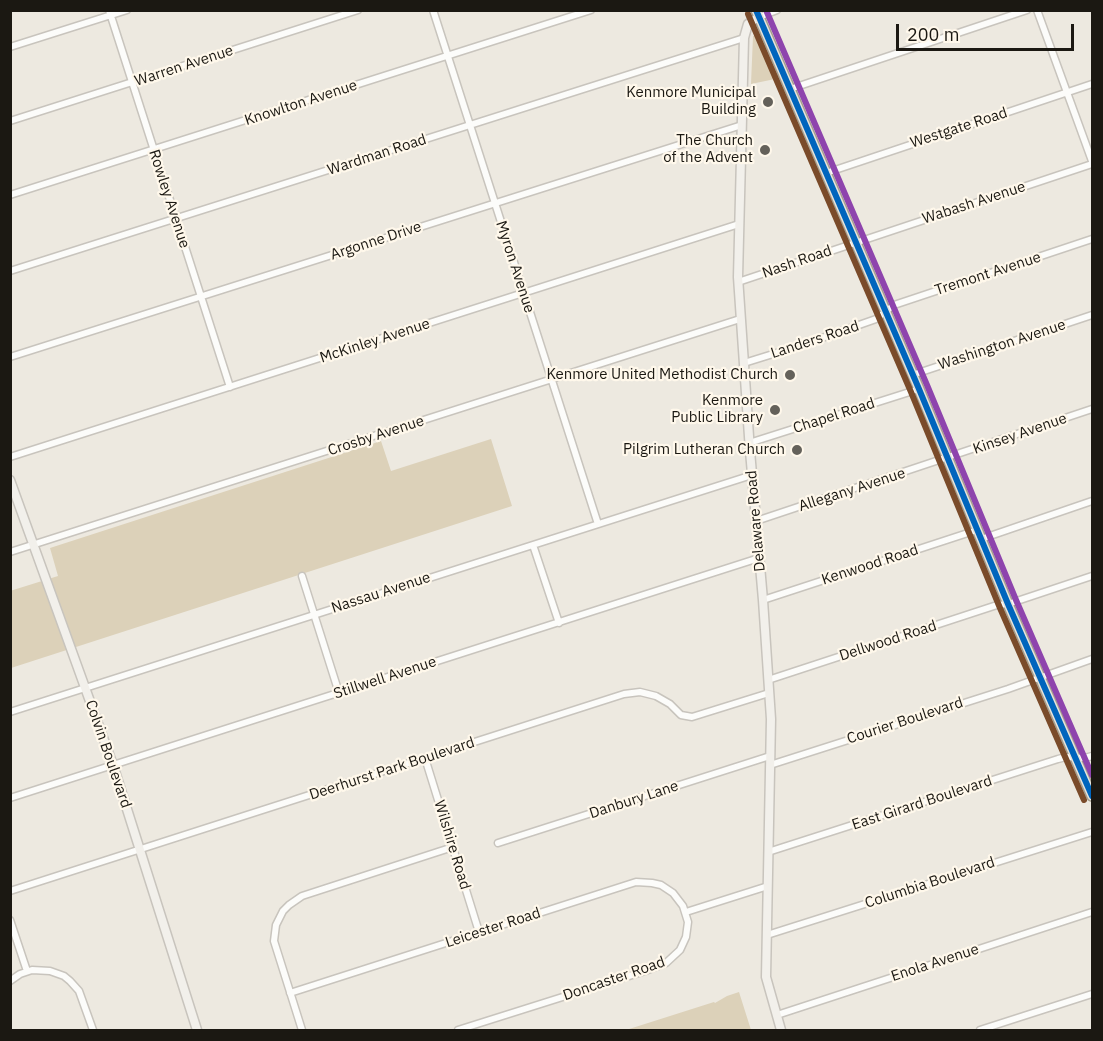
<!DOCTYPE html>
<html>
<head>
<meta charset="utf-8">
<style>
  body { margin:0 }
  #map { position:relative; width:1103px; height:1041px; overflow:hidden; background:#ede9e0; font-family:"IBM Plex Sans",sans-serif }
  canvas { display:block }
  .frame { position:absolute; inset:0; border:12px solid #1b1812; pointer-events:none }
  .scale { position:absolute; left:896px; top:24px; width:178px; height:27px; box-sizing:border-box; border:3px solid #1b1812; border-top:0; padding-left:8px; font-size:18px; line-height:21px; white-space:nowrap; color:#1b1812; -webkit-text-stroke:4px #fff8eb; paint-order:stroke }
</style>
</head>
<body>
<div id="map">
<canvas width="1103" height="1041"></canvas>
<div class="frame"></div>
<div class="scale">200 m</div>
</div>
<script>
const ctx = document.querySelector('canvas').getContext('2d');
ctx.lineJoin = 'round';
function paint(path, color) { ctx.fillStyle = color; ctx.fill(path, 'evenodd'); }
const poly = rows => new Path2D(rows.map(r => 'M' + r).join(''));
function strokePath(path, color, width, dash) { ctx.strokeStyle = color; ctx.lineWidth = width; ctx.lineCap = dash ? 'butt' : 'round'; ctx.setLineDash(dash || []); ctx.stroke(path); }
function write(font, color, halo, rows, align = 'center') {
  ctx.font = font + ' "IBM Plex Sans",sans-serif'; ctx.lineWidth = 4.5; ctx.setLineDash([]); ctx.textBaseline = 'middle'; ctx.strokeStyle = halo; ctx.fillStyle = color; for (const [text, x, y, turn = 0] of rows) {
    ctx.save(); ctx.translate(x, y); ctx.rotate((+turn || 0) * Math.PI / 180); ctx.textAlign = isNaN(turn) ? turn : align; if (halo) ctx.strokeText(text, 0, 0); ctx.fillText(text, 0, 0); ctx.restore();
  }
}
paint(poly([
  [756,35,775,79,751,84,753,36],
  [491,439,512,506,11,668,10,591,58,576,50,548,381,441,391,471],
  [739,992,751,1030,626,1030,714,1002,715,1003,727,996]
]), '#dcd1b9');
const street = poly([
  [109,10,230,387],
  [433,10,598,524],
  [1037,10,1092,161],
  [759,17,777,10],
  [10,47,127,10],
  [790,89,1027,10],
  [10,121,358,10],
  [826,173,1092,84],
  [10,195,591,10],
  [10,271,744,38],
  [738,282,1092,164],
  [10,357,742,125],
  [744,363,802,345,876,319,894,305,1092,239],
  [912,375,1092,315],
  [749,443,919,389],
  [10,457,739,224],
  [756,521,1092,409],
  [981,539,1092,501],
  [533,545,559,623],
  [10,552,740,319],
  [302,576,339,693],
  [763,600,977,530],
  [768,680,997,605,1008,604,1092,576],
  [10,712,752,475],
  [425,758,479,932],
  [770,765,1008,689,1092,659],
  [10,798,759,558],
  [498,843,770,756],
  [768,852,1058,759,1066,757,1085,758,1092,756],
  [10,891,624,694,640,692,656,696,670,704,681,715,692,717,769,693],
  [686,912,768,886],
  [10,920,27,971],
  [767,935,1092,832],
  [10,981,20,974,32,970,50,971,64,976,70,981,79,991,93,1030],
  [290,993,636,882,652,883,661,885,673,893,683,906,688,922,686,937,680,950,666,963,645,971,458,1030],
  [777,1015,1092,912],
  [302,1030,274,941,276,925,283,911,289,905,302,896,453,847],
  [980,1030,1092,994]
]);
const secondary = poly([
  [759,17,748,24,744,38,738,277,750,451,763,600,771,719,766,977,781,1030],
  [10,480,113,765,197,1030]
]);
const primary = poly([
  [756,10,919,389,1008,604,1092,796]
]);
strokePath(street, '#c8c4bd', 9);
strokePath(secondary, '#c8c4bd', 11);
strokePath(primary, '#a69f8e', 12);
strokePath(street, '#fcfcfa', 6);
strokePath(secondary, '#f2f0eb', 8);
strokePath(primary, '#e8e4dc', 9);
strokePath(poly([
  [756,10,919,389,1008,604,1092,796]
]), '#0065bd', 6);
strokePath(poly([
  [748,14,911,392,1000,608,1084,800]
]), '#7a4b2a', 6);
strokePath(poly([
  [766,10,927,385,1016,600,1092,775]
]), '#8e44ad', 6);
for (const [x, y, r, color] of [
  [768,102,6,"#64615a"],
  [765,150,6,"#64615a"],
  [790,375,6,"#64615a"],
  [775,410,6,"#64615a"],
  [797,450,6,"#64615a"]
]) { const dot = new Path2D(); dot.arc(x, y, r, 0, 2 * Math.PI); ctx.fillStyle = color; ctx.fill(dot); strokePath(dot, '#fff8eb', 2); }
write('15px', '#1b1812', '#fff8eb', [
  ["Warren Avenue",184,66,-18],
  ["Knowlton Avenue",301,103,-18],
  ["Westgate Road",959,128,-18],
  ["Wardman Road",377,155,-18],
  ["Rowley Avenue",169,199,72],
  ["Wabash Avenue",974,203,-18],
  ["Argonne Drive",376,241,-18],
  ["Nash Road",797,262,-19],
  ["Myron Avenue",515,267,72],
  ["Tremont Avenue",988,274,-18],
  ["Landers Road",815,340,-18],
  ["McKinley Avenue",375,341,-18],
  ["Washington Avenue",1002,345,-18],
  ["Chapel Road",834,416,-18],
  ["Kinsey Avenue",1020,434,-19],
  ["Crosby Avenue",376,436,-18],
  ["Allegany Avenue",852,490,-18],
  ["Delaware Road",756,521,-95],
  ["Kenwood Road",870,565,-18],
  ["Nassau Avenue",381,593,-18],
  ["Dellwood Road",888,641,-18],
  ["Stillwell Avenue",385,678,-18],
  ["Courier Boulevard",905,721,-18],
  ["Colvin Boulevard",108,754,71],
  ["Deerhurst Park Boulevard",392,769,-18],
  ["Danbury Lane",634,800,-18],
  ["East Girard Boulevard",922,803,-18],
  ["Wilshire Road",452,845,73],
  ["Columbia Boulevard",930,883,-18],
  ["Leicester Road",493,928,-18],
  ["Enola Avenue",935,963,-18],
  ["Doncaster Road",614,979,-19]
]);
write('15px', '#1b1812', '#fff8eb', [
  ["Kenmore Municipal",756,93],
  ["Building",756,110],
  ["The Church",753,141],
  ["of the Advent",753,158],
  ["Kenmore United Methodist Church",778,375],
  ["Kenmore",763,401],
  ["Public Library",763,418],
  ["Pilgrim Lutheran Church",785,450]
], 'right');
</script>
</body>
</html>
